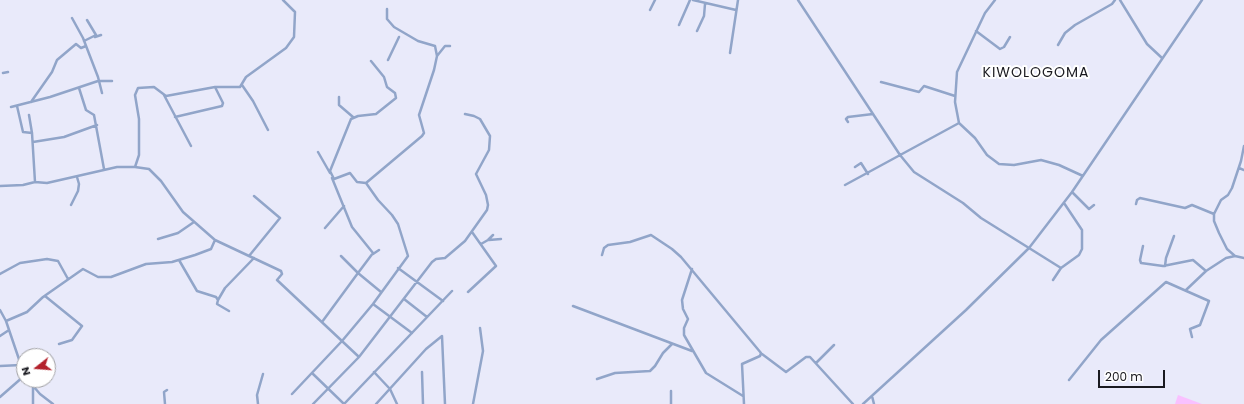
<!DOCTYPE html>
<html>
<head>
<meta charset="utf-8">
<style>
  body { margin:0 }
  #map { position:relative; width:1244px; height:404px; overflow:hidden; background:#e9eafa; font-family:Poppins,sans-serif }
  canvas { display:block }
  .north { position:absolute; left:16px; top:348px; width:40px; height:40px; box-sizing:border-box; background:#fff; border:1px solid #a3a3a6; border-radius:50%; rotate:253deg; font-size:11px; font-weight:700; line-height:16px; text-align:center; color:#1a1a20 }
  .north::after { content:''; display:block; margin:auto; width:14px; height:18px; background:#b3212c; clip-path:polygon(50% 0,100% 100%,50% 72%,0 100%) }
  .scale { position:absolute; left:1098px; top:370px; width:67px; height:18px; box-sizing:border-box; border:2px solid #1a1a20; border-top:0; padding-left:5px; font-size:12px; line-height:14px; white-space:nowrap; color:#1a1a20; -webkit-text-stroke:3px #fff; paint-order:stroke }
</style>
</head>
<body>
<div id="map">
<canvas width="1244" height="404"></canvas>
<div class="north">N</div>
<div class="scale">200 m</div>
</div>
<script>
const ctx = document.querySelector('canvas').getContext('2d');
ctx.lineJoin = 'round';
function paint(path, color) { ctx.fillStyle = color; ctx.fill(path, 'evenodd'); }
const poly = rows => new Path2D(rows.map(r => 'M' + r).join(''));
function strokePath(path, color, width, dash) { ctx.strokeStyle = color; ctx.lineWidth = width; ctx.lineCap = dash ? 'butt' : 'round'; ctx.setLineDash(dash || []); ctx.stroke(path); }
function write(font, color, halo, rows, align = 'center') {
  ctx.font = font + ' Poppins,sans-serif'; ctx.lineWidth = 4; ctx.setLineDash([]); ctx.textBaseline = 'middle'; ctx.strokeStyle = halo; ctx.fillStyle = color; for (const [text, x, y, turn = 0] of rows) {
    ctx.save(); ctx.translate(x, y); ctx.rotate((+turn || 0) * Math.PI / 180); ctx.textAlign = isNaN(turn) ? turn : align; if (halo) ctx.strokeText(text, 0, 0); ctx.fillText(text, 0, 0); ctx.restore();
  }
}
paint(poly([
  [1178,395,1202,404,1175,404]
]), '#f9c1ff');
strokePath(poly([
  [693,0,736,10],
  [798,0,900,155,914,172,963,203,981,218,1061,268],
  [995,0,985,13,957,72,955,102,959,123,975,138,987,155,999,164,1014,165,1041,160,1059,165,1083,176],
  [1120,0,1147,44,1162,58],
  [387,9,387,19,394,27,418,41,435,46,437,56],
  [650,10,655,0],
  [72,18,83,38,98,77,102,93],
  [679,25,690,0],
  [697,31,704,16,705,4],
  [976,31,1000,49,1004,47,1010,37],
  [95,37,101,35],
  [84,41,96,35,87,20],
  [1058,45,1065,33,1075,25,1112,4,1115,0],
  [730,53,738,0],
  [388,60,399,37],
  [371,61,384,77,387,87,395,93,396,98,376,114,358,116,351,119,330,171,334,179,350,173,357,182,366,183,422,136,424,133,419,115,434,70,437,56,445,46,450,46],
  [3,73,8,72],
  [881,82,919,92,924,86,955,96],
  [242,85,253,101,268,130],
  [79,88,86,110,94,115,104,169],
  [164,95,191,146],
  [339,97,339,105,353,117],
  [31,102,52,72,57,60,76,44,81,48,86,46],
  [17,106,23,132,32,133],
  [11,107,50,97,98,81,112,81],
  [29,115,32,133,35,182],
  [175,117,222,106,223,103,215,87],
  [848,122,846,119,848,117,873,114],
  [33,142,64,137,97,125],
  [318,152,330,173],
  [135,167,139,155,139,119,135,95,138,88,154,87,166,96,215,87,240,87,246,77,286,48,294,37,295,12,283,0],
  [855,167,861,163,868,174],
  [1239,168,1244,170],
  [332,178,352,227,373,253,358,273,381,292],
  [845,185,959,123],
  [0,186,23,185,35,182,47,183,117,167,135,167,149,169,161,181,183,212,215,240,281,271,282,274,277,280,359,357],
  [1072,192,1089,209,1094,205],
  [1136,204,1137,200,1140,198,1185,208,1192,205,1214,214],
  [71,205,78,191,79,184,77,177],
  [325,228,344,206],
  [158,239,178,233,194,222],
  [489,240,501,239],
  [481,244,488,240,493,235],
  [1143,246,1140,260,1141,263,1163,266,1193,260,1206,271],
  [373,254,379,250],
  [602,255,604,248,608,245,630,242,651,235,672,249,681,257,761,353,760,356,742,364,744,404],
  [249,256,280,218,254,196],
  [1235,256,1227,249,1219,233,1214,221,1214,214,1221,200,1228,195,1232,188,1241,161,1244,146],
  [179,260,197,291,216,297,218,300],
  [1165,266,1166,258,1174,236],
  [398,268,443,301],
  [692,269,682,300,683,309,688,319,684,328,684,335,706,373,743,396],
  [0,274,20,263,47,259,58,261,68,279],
  [1053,280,1061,268,1079,255,1082,249,1082,230,1064,203],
  [1186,290,1206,271,1226,258,1235,256,1244,258],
  [468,292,496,266,472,232],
  [45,296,82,326,72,340,59,344],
  [404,299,427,317],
  [373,304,412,333],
  [573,306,692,351],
  [0,310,6,321,24,374],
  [229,311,217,304,218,300,225,288,254,258],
  [6,321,27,312,43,297,83,269,98,277,111,277,146,264,172,262,195,255,211,249,215,240],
  [322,322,358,273,341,256],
  [0,336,9,330],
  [762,354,786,372,806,357,810,357,853,404],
  [816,363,834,345],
  [0,366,21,365],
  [374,372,390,389,397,404],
  [422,372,423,404],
  [312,373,344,404],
  [597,379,615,373,650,371,655,366,663,353,672,344],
  [28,380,40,394,53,404],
  [1069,380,1101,340,1166,282,1209,301,1200,325,1190,329,1192,337],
  [671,391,671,404],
  [292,394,342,341,373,304,408,256,398,224,392,215,378,200,366,183],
  [872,396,874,404],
  [0,397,24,376],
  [33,404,33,387],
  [165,404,164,392,167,390],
  [258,404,257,395,263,374],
  [313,404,359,357,432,262,436,259,445,258,465,241,487,210,488,205,486,195,476,174,489,150,490,136,480,119,474,116,465,114],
  [344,404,452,291],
  [376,404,426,349,442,336,445,404],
  [473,404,483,351,480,328],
  [863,404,966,310,1029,248,1072,192,1202,0]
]), '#91a5c9', 2.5);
ctx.letterSpacing = '1px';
write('14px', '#1a1a20', '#fff', [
  ["KIWOLOGOMA",1036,73]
]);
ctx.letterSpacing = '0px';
</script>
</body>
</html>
